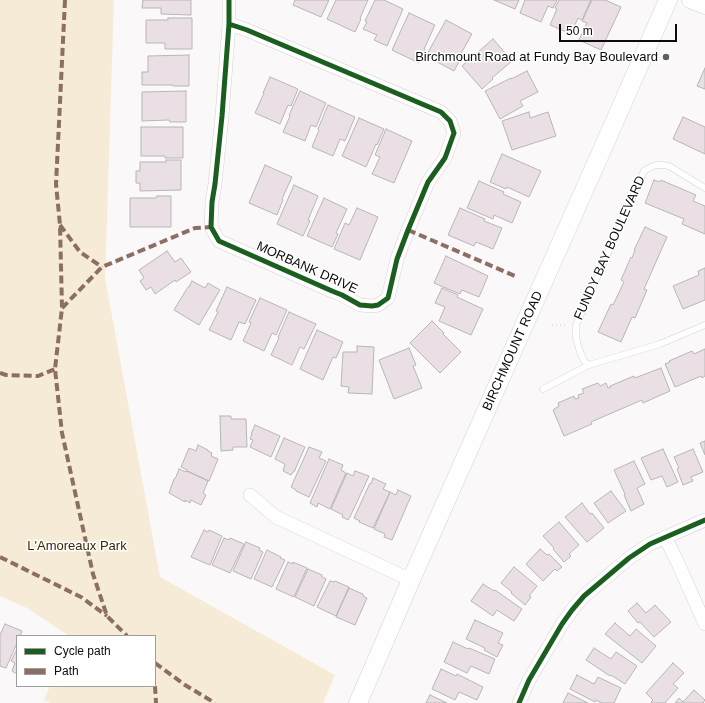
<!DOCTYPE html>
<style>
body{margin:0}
#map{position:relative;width:705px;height:703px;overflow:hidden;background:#faf8f8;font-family:Helvetica,sans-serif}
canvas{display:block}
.legend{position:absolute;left:16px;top:635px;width:140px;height:52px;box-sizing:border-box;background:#fff;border:1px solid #9e9e9e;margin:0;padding:5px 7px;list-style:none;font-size:12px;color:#0d0c0c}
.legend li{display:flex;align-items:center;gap:8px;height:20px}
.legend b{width:20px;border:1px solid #9e9e9e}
.scale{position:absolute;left:559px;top:24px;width:118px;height:18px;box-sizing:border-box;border:2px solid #0d0c0c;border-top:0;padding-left:5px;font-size:12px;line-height:14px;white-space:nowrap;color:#0d0c0c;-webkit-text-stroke:3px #fff;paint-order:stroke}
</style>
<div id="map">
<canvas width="705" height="703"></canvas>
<ul class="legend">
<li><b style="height:5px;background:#1b5e20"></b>Cycle path</li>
<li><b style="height:5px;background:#8d6e63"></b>Path</li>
</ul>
<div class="scale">50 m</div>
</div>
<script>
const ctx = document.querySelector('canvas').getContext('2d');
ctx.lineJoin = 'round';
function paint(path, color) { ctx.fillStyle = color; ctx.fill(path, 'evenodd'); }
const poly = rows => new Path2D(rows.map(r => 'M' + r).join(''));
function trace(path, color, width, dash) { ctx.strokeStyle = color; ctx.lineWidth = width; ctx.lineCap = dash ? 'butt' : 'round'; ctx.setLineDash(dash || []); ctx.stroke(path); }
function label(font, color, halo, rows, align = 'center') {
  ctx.font = font + ' Helvetica,sans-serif'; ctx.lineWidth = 3; ctx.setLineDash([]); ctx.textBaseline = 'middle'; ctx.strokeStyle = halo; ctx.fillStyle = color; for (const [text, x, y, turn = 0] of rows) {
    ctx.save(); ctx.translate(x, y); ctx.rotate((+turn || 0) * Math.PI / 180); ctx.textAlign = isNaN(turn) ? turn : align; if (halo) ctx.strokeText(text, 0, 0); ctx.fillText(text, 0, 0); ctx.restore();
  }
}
const green = poly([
 [0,0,114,0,105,278,160,577,335,675,323,703,50,703,44,700,50,686,155,686,155,636,69,636,27,608,0,596]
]);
const building = poly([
 [143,0,191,0,191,15,161,14,161,8,142,8,143,0],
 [295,0,329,0,321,17,293,5,295,0],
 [336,0,368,0,360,18,361,19,355,32,327,19,336,0],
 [375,0,384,0,403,9,387,46,374,40,377,35,363,29,367,22,365,21,375,0],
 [494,0,519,0,515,9,494,0],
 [525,0,557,0,553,8,548,6,541,22,520,13,525,0],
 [559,0,591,0,582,20,578,18,571,34,550,25,557,9,555,8,559,0],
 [592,0,605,0,621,7,601,50,579,40,587,23,582,21,592,0],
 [409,13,435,25,424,49,425,50,419,63,392,50,409,13],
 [168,18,192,18,192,49,165,49,165,43,146,43,146,20,168,20,168,18],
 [446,20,472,34,459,57,461,58,454,71,426,56,446,20],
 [493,39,512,61,492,78,493,79,482,89,462,66,493,39],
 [189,55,189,86,173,86,173,85,142,85,142,72,148,72,148,56,189,55],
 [705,68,705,89,697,86,705,68],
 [527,71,538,92,520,101,523,106,500,119,485,91,511,78,511,79,527,71],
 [270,77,298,89,291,106,288,105,280,124,255,113,264,93,263,93,270,77],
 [186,91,186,122,170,122,169,120,142,121,142,92,186,91],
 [300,91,326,103,316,127,311,125,305,141,283,132,290,116,289,115,300,91],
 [328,105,355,117,345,141,340,139,333,156,312,147,319,130,318,129,328,105],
 [529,112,530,118,548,112,556,136,512,150,502,121,529,112],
 [683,117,705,127,705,154,673,139,683,117],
 [359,118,384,129,377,145,376,144,366,167,342,156,359,118],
 [141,127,183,127,183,158,165,158,165,156,141,156,141,127],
 [386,129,412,141,394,183,372,174,380,157,375,155,386,129],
 [502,154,541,171,529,197,507,187,506,189,490,182,502,154],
 [166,160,181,160,181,190,140,191,140,183,136,183,136,171,140,171,140,162,166,162,166,160],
 [265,165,292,177,282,199,283,200,277,215,249,203,265,165],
 [654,180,660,182,661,180,696,195,693,201,705,206,705,234,682,224,684,219,645,203,654,180],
 [479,181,504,192,503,194,521,202,512,223,494,215,493,219,467,208,479,181],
 [294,185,318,196,308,220,310,221,303,236,277,224,294,185],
 [157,196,171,196,171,227,130,227,130,198,156,198,157,196],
 [324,198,347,209,336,233,338,234,332,247,307,236,324,198],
 [357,208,378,217,360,260,334,249,345,223,349,225,357,208],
 [460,208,485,219,484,221,502,228,493,249,476,242,474,246,448,235,460,208],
 [645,227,667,237,644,289,647,290,635,318,632,317,621,342,598,332,611,304,613,305,624,282,621,280,631,257,632,258,635,250,634,250,645,227],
 [167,251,175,262,181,258,191,272,176,282,175,280,155,294,151,287,146,290,140,281,144,278,139,270,167,251],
 [446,256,488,276,479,297,462,290,460,294,434,283,446,256],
 [705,268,705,300,683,309,673,286,699,275,698,271,705,268],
 [192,281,205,288,208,283,220,290,199,325,174,310,188,287,189,287,192,281],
 [227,287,256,300,245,324,239,322,231,340,209,330,218,312,216,311,227,287],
 [442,288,458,295,457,297,483,309,471,335,439,321,445,307,435,303,442,288],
 [260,298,287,310,276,335,272,333,264,351,243,341,251,323,249,322,260,298],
 [289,312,316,324,304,349,300,347,292,365,271,355,279,338,278,337,289,312],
 [432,321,444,333,443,334,461,352,440,373,410,343,432,321],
 [317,330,343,342,336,358,333,357,323,380,300,369,317,330],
 [357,346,374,347,372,394,348,393,349,387,341,386,343,352,357,352,357,346],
 [409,348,416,365,413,366,422,388,394,399,379,360,409,348],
 [705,349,705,376,702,378,701,376,675,387,665,364,670,362,669,361,692,351,694,354,705,349],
 [661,368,670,391,643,403,642,400,591,422,592,424,564,436,553,410,559,406,558,403,574,396,575,399,579,398,578,395,584,393,582,389,598,383,600,386,606,383,608,388,611,387,610,386,634,376,635,378,661,368],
 [220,416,231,416,231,419,246,419,247,447,233,447,233,450,221,451,220,416],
 [255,425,280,436,271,457,250,447,253,440,250,439,252,434,251,434,255,425],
 [284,438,305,447,294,472,293,472,291,475,283,471,285,464,275,459,284,438],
 [705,441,705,455,700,443,705,441],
 [198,445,208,450,208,451,212,453,211,456,218,459,209,481,187,471,187,470,181,467,189,448,196,451,198,445],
 [309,447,322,452,319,458,326,461,309,497,296,491,296,490,291,487,309,447],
 [663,449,678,482,667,487,662,476,651,480,641,458,663,449],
 [693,449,703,472,691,477,693,481,683,485,677,469,679,468,674,457,693,449],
 [329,459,343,465,341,470,346,473,330,509,318,503,317,507,310,503,329,459],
 [634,461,645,484,637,488,644,504,631,511,624,495,625,494,614,470,634,461],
 [179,469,186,472,187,471,208,481,203,493,206,495,201,505,191,500,190,503,185,500,185,502,169,493,174,479,176,477,179,469],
 [355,471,369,476,350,517,348,520,342,517,343,515,331,509,347,473,353,476,355,471],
 [373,478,386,484,383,489,390,492,373,528,359,522,360,521,354,518,370,483,371,484,373,478],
 [398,490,411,496,392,540,384,537,385,534,374,529,390,492,396,495,398,490],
 [611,491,626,511,608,523,594,503,611,491],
 [582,503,590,514,592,513,604,528,587,542,565,517,582,503],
 [559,522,579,545,569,554,571,556,564,562,553,549,554,548,543,536,559,522],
 [204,530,208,532,209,530,222,536,210,565,191,557,204,530],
 [224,538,229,540,230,538,244,544,230,573,212,565,224,538],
 [246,542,260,548,259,550,263,552,251,579,233,571,246,542],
 [540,549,547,555,549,554,562,567,557,571,555,569,543,581,526,564,540,549],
 [267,550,281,557,280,558,285,560,272,587,254,579,267,550],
 [288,562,293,564,293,562,307,568,294,597,276,589,288,562],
 [514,567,537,586,529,596,531,597,525,605,511,593,512,592,501,583,514,567],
 [308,569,322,575,322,577,326,579,314,606,295,597,308,569],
 [330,581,334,582,335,581,349,587,336,616,317,607,330,581],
 [483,584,494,591,495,590,522,609,514,621,497,610,493,616,471,601,483,584],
 [349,588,363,594,363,596,367,598,355,625,336,617,349,588],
 [637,603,646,613,655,605,671,622,654,637,640,622,638,623,628,611,637,603],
 [475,620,503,633,498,643,503,645,497,657,484,650,485,648,466,639,475,620],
 [615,623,630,636,636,629,656,646,642,663,605,634,615,623],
 [5,624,22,631,20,636,17,636,17,643,6,668,0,666,0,635,5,624],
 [453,642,468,649,469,648,495,659,489,674,471,666,467,673,444,662,453,642],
 [594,648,611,659,616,652,637,666,625,684,611,675,610,676,586,660,594,648],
 [17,649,17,674,12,671,15,663,11,661,17,649],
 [673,663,684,673,673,684,678,688,665,703,653,703,651,702,653,700,646,693,673,663],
 [441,669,456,676,457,674,483,687,477,700,459,692,455,700,432,689,441,669],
 [577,675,594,684,598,677,621,688,614,703,601,703,596,700,595,702,570,689,577,675],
 [694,690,705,700,703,703,675,703,679,698,683,702,694,690],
 [568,693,588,703,563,703,568,693],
 [430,695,447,703,426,703,430,695]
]);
const path = poly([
 [552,325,566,325]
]);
const service = poly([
 [589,365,584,361,579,349,576,337,576,325,644,171,649,168,656,165,663,165,669,166,705,188],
 [543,389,589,365,660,344,705,325]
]);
const minor = poly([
 [229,0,229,24,222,116,215,184,212,202,211,227,219,241,332,291,342,295,360,305,372,306,378,305,388,298,397,259,408,230,428,182,445,158,454,133,450,121,441,112,247,30,229,24],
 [250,495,276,517,411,580],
 [665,537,677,561,705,624],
 [519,703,529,680,562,624,572,610,584,596,629,558,650,544,705,520]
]);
const tertiary = poly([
 [690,0,705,6]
]);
const secondary = poly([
 [358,703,411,580,606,141,668,0]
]);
const quiet = poly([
 [65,0,56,184,60,225,62,308,55,369,62,433,93,574,107,616,127,636],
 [60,225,80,252,102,267],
 [408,230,515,276],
 [62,308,102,267,195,228,211,227],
 [0,373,6,375,38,376,55,369],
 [0,557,81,597,107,616],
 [155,663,185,685,215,703],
 [155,686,156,703]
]);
const cycleway = poly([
 [229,0,229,24,222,116,215,184,212,202,211,227,219,241,332,291,342,295,360,305,372,306,378,305,388,298,397,259,408,230,428,182,445,158,454,133,450,121,441,112,247,30,229,24],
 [519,703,529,680,562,624,572,610,584,596,629,558,650,544,705,520]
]);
const markers = [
 [666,57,4,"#605f5f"]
];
const poiNames = [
 ["Birchmount Road at Fundy Bay Boulevard",658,57]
];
const streetNames = [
 ["FUNDY BAY BOULEVARD",610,248,-66],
 ["MORBANK DRIVE",307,268,24],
 ["BIRCHMOUNT ROAD",513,351,-66]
];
const parkNames = [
 ["L'Amoreaux Park",77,546]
];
paint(green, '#f6ebd6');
paint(building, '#e9dfe5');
trace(building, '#b7b6b7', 1);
trace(service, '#d3d1d1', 7);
trace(minor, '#d3d1d1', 14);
trace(tertiary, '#d3d1d1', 17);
trace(secondary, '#d3d1d1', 19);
trace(path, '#e3e3e3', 2.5, [1, 3]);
trace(service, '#fefefe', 6);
trace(minor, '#fefefe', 13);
trace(tertiary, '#fefefe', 16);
trace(secondary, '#fefefe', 18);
trace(quiet, '#8d6e63', 4, [8, 4]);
trace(cycleway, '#1b5e20', 5);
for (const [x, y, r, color] of markers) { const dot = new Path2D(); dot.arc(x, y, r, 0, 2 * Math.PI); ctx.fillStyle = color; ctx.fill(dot); trace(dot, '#fff', 1.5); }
label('13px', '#0d0c0c', '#fff', poiNames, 'right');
label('13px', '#0d0c0c', '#fff', streetNames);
label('13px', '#382903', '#fff', parkNames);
</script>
